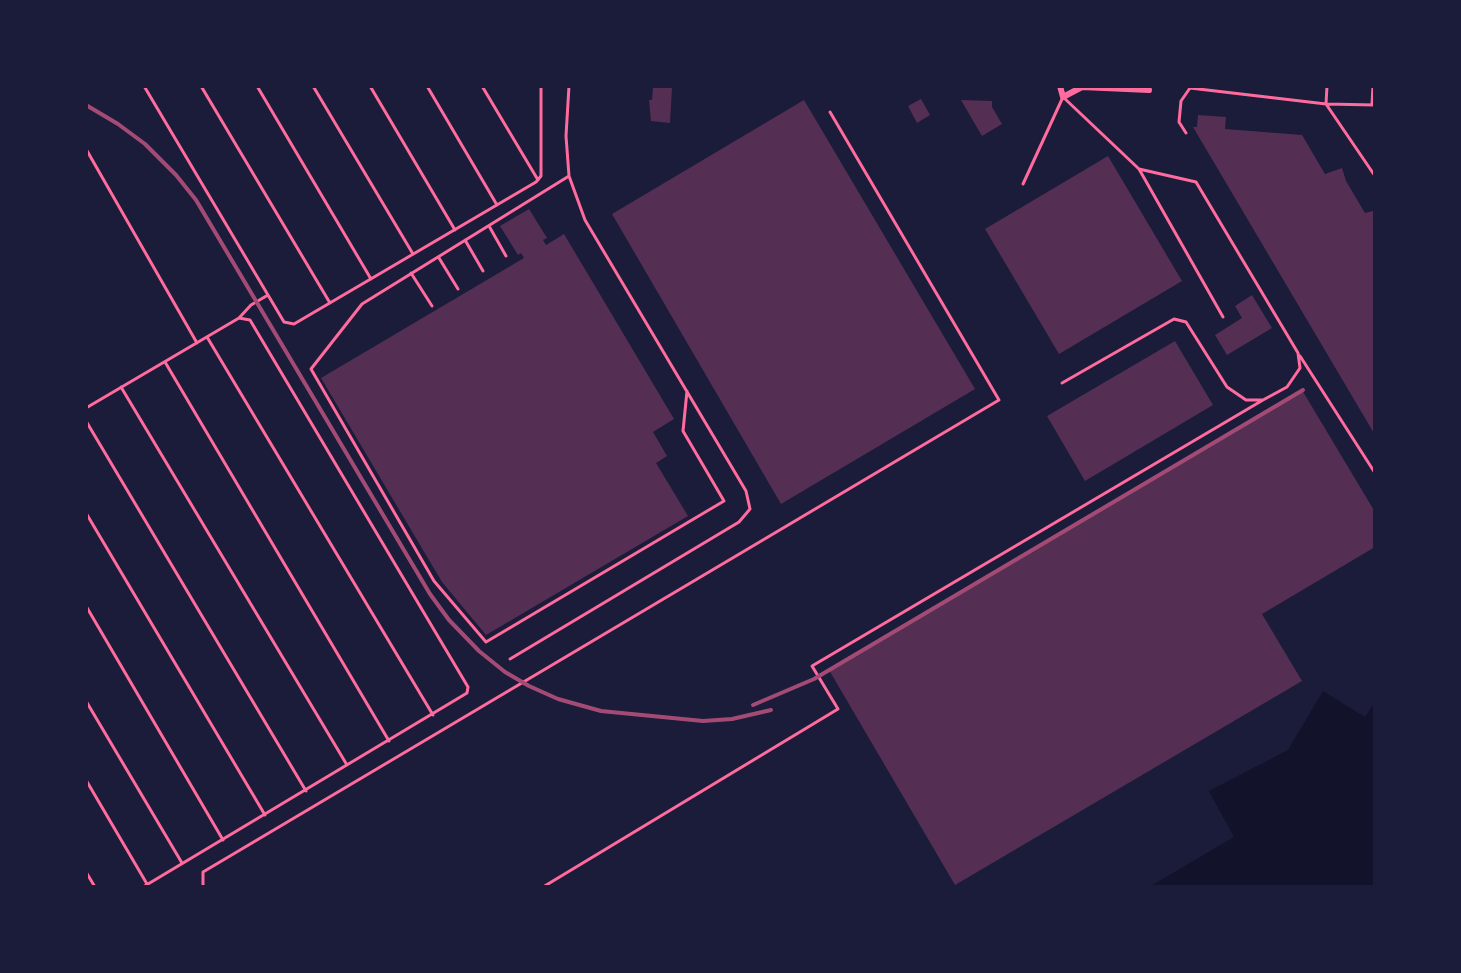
<!DOCTYPE html>
<style>
body{margin:0}
#map{position:relative;width:1461px;height:973px;overflow:hidden;background:#1b1b3a;font-family:"Nunito Sans",sans-serif}
canvas{display:block}
.frame{position:absolute;inset:0;border:88px solid #1b1b3a;pointer-events:none}
</style>
<div id="map">
<canvas width="1461" height="973"></canvas>
<div class="frame"></div>
</div>
<script>
const ctx = document.querySelector('canvas').getContext('2d');
ctx.lineJoin = 'round';
function paint(path, color) { ctx.fillStyle = color; ctx.fill(path, 'evenodd'); }
const poly = rows => new Path2D(rows.map(r => 'M' + r).join(''));
function trace(path, color, width, dash) { ctx.strokeStyle = color; ctx.lineWidth = width; ctx.lineCap = dash ? 'butt' : 'round'; ctx.setLineDash(dash || []); ctx.stroke(path); }
const water = poly([
 [1323,691,1365,717,1375,702,1375,887,1149,887,1234,837,1209,791,1288,750]
]);
const building = poly([
 [653,87,672,88,670,123,651,121,649,100,652,100],
 [921,99,930,115,917,123,908,106],
 [804,100,975,389,781,504,612,214],
 [961,100,992,101,992,107,1002,124,982,136],
 [1198,115,1226,117,1225,129,1302,135,1325,174,1342,168,1346,181,1365,213,1373,211,1375,220,1375,435,1193,127,1197,127],
 [1108,156,1182,281,1059,354,985,229],
 [529,209,547,238,543,240,546,245,564,234,674,419,653,432,667,456,656,463,688,516,486,635,442,582,321,378,524,258,521,253,518,255,500,226],
 [1252,295,1272,328,1227,355,1215,335,1242,318,1235,306],
 [1175,341,1213,405,1085,481,1047,416],
 [1302,390,1375,512,1375,547,1262,614,1302,681,955,885,829,670]
]);
const service = poly([
 [144,86,284,322,294,324,536,182,541,176,541,86],
 [201,86,330,303],
 [257,86,371,279],
 [313,86,413,254],
 [370,86,455,230],
 [427,86,497,205],
 [482,86,538,180],
 [1326,104,1375,176],
 [1326,104,1327,86],
 [1372,104,1373,86],
 [1186,133,1179,122,1181,101,1190,88,1326,104,1375,105],
 [86,149,197,343],
 [569,176,362,304,311,369,434,581,486,642,724,501,683,431,687,391],
 [1023,184,1063,97,1139,169,1223,317],
 [489,226,506,256],
 [465,240,483,271],
 [439,258,458,289],
 [411,273,432,306],
 [207,337,433,715],
 [1300,356,1375,473],
 [165,362,389,741],
 [1062,383,1174,319,1186,322,1227,387,1246,400,1263,400,1287,387,1300,368,1298,353,1196,182,1139,169],
 [121,387,347,765],
 [86,408,239,318,251,305,268,295],
 [86,421,306,791],
 [86,513,265,815],
 [86,606,223,840],
 [510,659,739,522,750,509,746,491,585,220,569,176,566,136,569,86],
 [86,701,182,863],
 [86,780,147,884],
 [86,872,95,887],
 [143,887,467,693,468,687,250,320,239,318],
 [203,887,203,872,999,400,830,112],
 [543,887,838,709,812,666,1263,400]
]);
const minor = poly([
 [1060,86,1063,97,1082,87,1149,90]
]);
const rail = poly([
 [86,105,118,124,145,144,176,175,196,200,430,594,449,620,479,651,505,672,529,686,558,699,601,711,703,721,732,719,771,710],
 [753,705,814,679,1303,390]
]);
paint(water, '#12122b');
paint(building, '#542f53');
trace(service, '#ff6b9d', 3);
trace(minor, '#ff6b9d', 6);
trace(rail, '#a44b75', 4);
</script>
